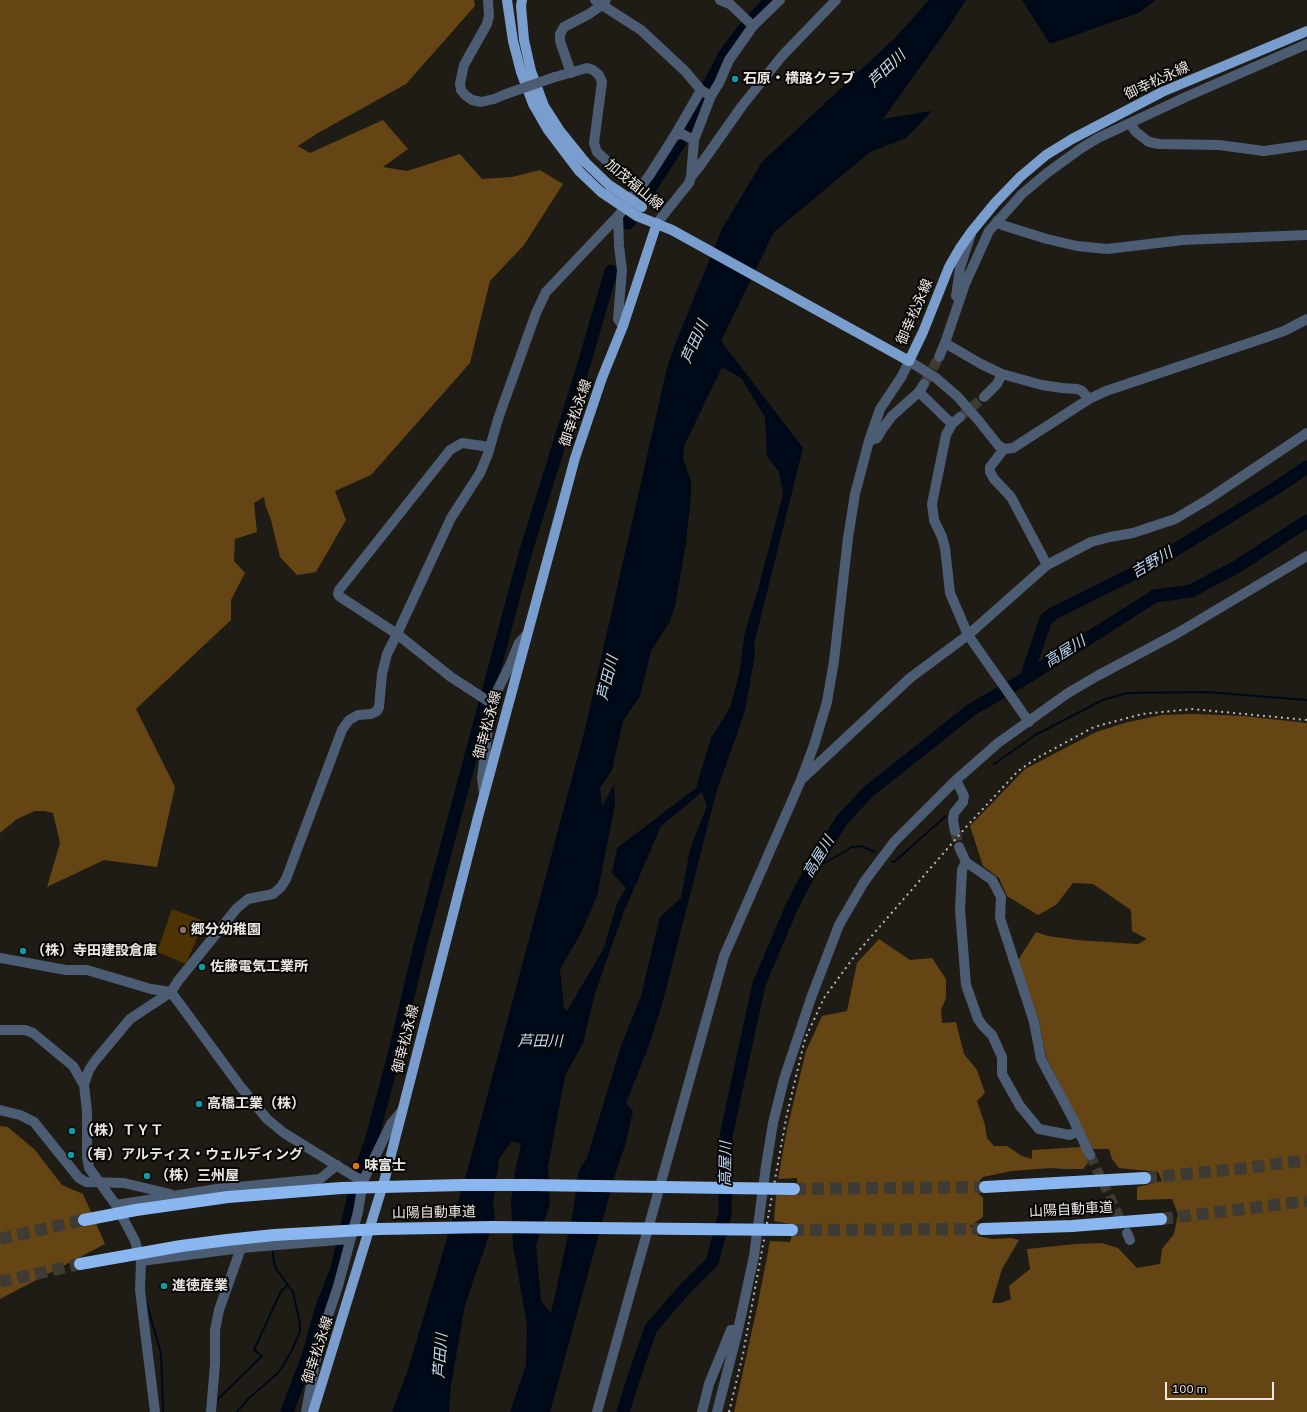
<!DOCTYPE html>
<meta charset="utf-8">
<style>
body{margin:0}
#map{position:relative;width:1307px;height:1412px;overflow:hidden;background:#1f1b15;font-family:"IBM Plex Sans",sans-serif}
canvas{display:block}
.scale{position:absolute;left:1165px;top:1382px;width:109px;height:18px;box-sizing:border-box;border:2px solid #ebe8e4;border-top:0;padding-left:5px;font-size:12px;line-height:14px;white-space:nowrap;color:#ebe8e4;-webkit-text-stroke:3px #080605;paint-order:stroke}
</style>
<div id="map">
<canvas width="1307" height="1412"></canvas>
<div class="scale">100 m</div>
</div>
<script>
const ctx = document.querySelector('canvas').getContext('2d');
ctx.lineJoin = 'round';
function paint(path, color) { ctx.fillStyle = color; ctx.fill(path, 'evenodd'); }
const poly = rows => new Path2D(rows.map(r => 'M' + r).join(''));
function trace(path, color, width, dash) { ctx.strokeStyle = color; ctx.lineWidth = width; ctx.lineCap = dash ? 'butt' : 'round'; ctx.setLineDash(dash || []); ctx.stroke(path); }
function label(font, color, halo, rows, align = 'center') {
  ctx.font = font + ' "IBM Plex Sans","Noto Sans JP",sans-serif'; ctx.lineWidth = 4; ctx.setLineDash([]); ctx.textBaseline = 'middle'; ctx.strokeStyle = halo; ctx.fillStyle = color; for (const [text, x, y, turn = 0] of rows) {
    ctx.save(); ctx.translate(x, y); ctx.rotate((+turn || 0) * Math.PI / 180); ctx.textAlign = isNaN(turn) ? turn : align; if (halo) ctx.strokeText(text, 0, 0); ctx.fillText(text, 0, 0); ctx.restore();
  }
}
const green = poly([
 [172,909,204,921,186,964,157,952]
]);
const forest = poly([
 [0,0,474,0,475,6,406,84,318,133,298,146,310,153,383,120,408,149,383,167,407,171,460,154,482,179,512,177,540,170,563,184,524,245,490,281,470,363,371,475,335,491,346,520,316,572,297,575,280,557,271,520,265,504,264,497,254,503,257,532,235,539,234,561,245,573,231,600,231,620,136,709,175,787,157,867,104,860,47,887,60,843,53,813,44,811,35,811,17,819,0,833],
 [1194,714,1244,716,1307,723,1307,1412,734,1412,758,1303,770,1241,790,1242,795,1225,774,1221,776,1195,798,1195,797,1178,778,1179,787,1129,806,1051,822,1016,847,1011,857,963,879,939,910,960,932,958,946,979,946,998,941,1010,942,1023,956,1022,964,1054,977,1070,985,1093,977,1101,985,1125,987,1138,994,1146,1007,1146,1022,1156,1032,1159,1032,1150,1081,1147,1086,1157,1096,1153,1083,1169,1064,1169,1050,1168,1012,1171,983,1177,976,1184,975,1190,983,1198,983,1217,970,1226,978,1236,992,1239,1011,1238,1019,1240,1002,1269,992,1303,1000,1303,1011,1299,1009,1286,1030,1269,1027,1249,1075,1244,1102,1243,1118,1248,1137,1268,1160,1264,1162,1249,1174,1234,1178,1214,1172,1199,1137,1200,1137,1187,1162,1181,1158,1172,1119,1168,1112,1159,1109,1149,1093,1149,1046,1057,1039,1021,1018,960,1036,932,1048,936,1077,940,1138,944,1147,939,1132,931,1131,910,1093,884,1073,883,1056,905,1038,915,1007,896,999,878,983,866,970,826,1025,769,1096,732,1128,722,1162,715],
 [0,1126,8,1127,35,1150,62,1185,83,1194,105,1244,0,1299]
]);
const water = poly([
 [929,0,966,0,944,34,883,119,932,111,906,138,870,152,774,232,721,341,803,448,754,644,755,654,745,711,716,793,663,1001,649,1045,626,1103,633,1111,625,1146,617,1168,550,1412,510,1412,526,1365,527,1325,513,1245,511,1201,515,1172,521,1144,512,1141,499,1159,493,1201,495,1218,465,1305,451,1385,449,1412,392,1412,407,1373,468,1168,585,729,667,368,676,342,722,229,762,162,895,38],
 [722,367,741,378,765,417,767,456,779,472,783,494,759,586,745,632,739,675,730,708,711,738,696,788,617,848,612,873,626,888,616,906,604,948,567,1011,564,1008,560,969,580,935,597,896,615,804,614,784,602,807,600,788,612,770,623,721,640,696,651,651,670,621,675,606,686,543,691,495,691,481,683,459,684,446],
 [702,792,707,806,690,849,681,898,660,917,641,996,621,1046,587,1158,579,1170,573,1212,551,1313,541,1301,536,1245,550,1204,548,1167,565,1076,583,1043,595,993,623,914,661,826],
 [1022,0,1156,0,1138,13,1050,44]
]);
const stream = poly([
 [994,764,1037,734,1103,700,1127,693,1206,692,1307,700],
 [892,861,894,862,946,816],
 [814,864,827,862,852,847,861,846,875,852],
 [146,1301,161,1353,163,1412],
 [216,1401,262,1356,254,1350,281,1291,288,1285],
 [237,1412,248,1399,279,1372,291,1352,300,1332,300,1324,293,1292,276,1269,273,1258,273,1248]
]);
const river = poly([
 [708,87,724,56,742,31,771,0],
 [687,130,699,103],
 [628,223,680,142],
 [1026,678,1046,619,1054,613,1147,567,1276,488,1307,467],
 [359,1173,371,1142,394,1055,420,946,525,554,584,364,611,271],
 [287,1412,308,1356,322,1307,337,1269,354,1195],
 [623,1412,634,1377,651,1328,684,1290,712,1262,725,1214,726,1136,759,984,793,904,814,864,842,820,868,792,971,710,1026,678,1155,596,1191,591,1238,566,1307,521]
]);
const minorTunnel = poly([
 [925,382,939,357],
 [960,417,984,397],
 [955,831,959,847],
 [1090,1155,1124,1227]
]);
const highwayTunnel = poly([
 [1145,1178,1247,1168,1307,1160],
 [794,1189,985,1187],
 [1161,1219,1307,1201],
 [792,1230,983,1229],
 [0,1239,84,1220],
 [0,1282,80,1264]
]);
const minor = poly([
 [488,0,489,16,487,24,464,65,460,83,461,90,465,95,472,100,481,102,494,99,506,94],
 [606,0,602,5,641,30,685,71,701,90,711,96],
 [720,0,730,4,753,26],
 [571,73,560,41,560,34,564,27,589,14,602,5,595,0],
 [555,77,587,68,593,70,599,75,602,82,594,143,597,152,619,172,641,185],
 [1130,124,1136,132,1149,142,1159,144,1219,145,1264,151,1307,145],
 [675,135,701,90],
 [691,177,699,167,742,106,782,56,836,0],
 [618,216,619,246,622,270,618,319,623,326],
 [997,221,1002,225,1047,239,1077,246,1107,249,1183,240,1307,235],
 [657,223,689,183,691,177,694,140,711,96,719,83,729,60,753,26,780,0],
 [956,296,960,268,971,234],
 [945,343,981,364,1002,374,1042,385,1062,388,1077,389,1082,391,1089,399],
 [939,357,945,343,965,284,989,231,1022,194,1047,173,1080,149,1098,138,1188,96,1307,44],
 [919,392,952,424],
 [984,397,997,384,1002,374],
 [960,417,952,424,946,435,932,504,934,520,942,537,945,548,950,593,968,635,1029,722],
 [869,441,877,438,883,428,892,416,919,392,924,384],
 [490,447,462,443,450,450,339,590,338,594,339,596,397,634,451,677,491,703],
 [1004,449,990,467,990,472,994,479,1011,497,1047,565],
 [803,778,910,678,968,635,1047,565,1091,542,1110,537,1133,533,1175,519,1207,500,1307,433],
 [484,794,482,778,491,703,510,665,519,643,527,634],
 [955,831,953,820,954,813,963,802,964,796,956,780],
 [959,847,966,862,992,880,1001,897,1000,918,1034,1022,1041,1059,1072,1117,1090,1155],
 [966,862,962,870,960,910,966,985,978,1019,983,1026,992,1035,1002,1057,1002,1074,1020,1106,1039,1129,1070,1135,1079,1131],
 [0,958,66,970,87,970,151,989,171,992,240,1086,267,1119,284,1133,352,1175,363,1181],
 [0,1030,25,1030,33,1033,73,1066,84,1085,87,1111,87,1157,89,1168,116,1205,135,1241,141,1261,140,1290,155,1412],
 [84,1085,89,1070,95,1061,130,1019,171,992,178,981,237,908,248,899,273,894,281,887,286,879,342,730,349,720,358,715,371,714,377,711,379,707,382,674,387,654,397,634,451,518,480,473,488,454,498,419,536,313,546,292,618,216,649,176,675,135,682,134,694,140],
 [0,1110,20,1115,34,1122,79,1178,86,1182,124,1183,170,1194],
 [116,1205,217,1189,320,1179,337,1165],
 [1127,1233,1130,1240],
 [141,1261,241,1248,350,1239],
 [211,1412,215,1364,215,1330,219,1310,241,1248],
 [306,1412,318,1347,326,1322,338,1286,358,1212,363,1181,391,1124,401,1112],
 [597,1412,724,956,801,780,814,745,827,702,834,661,848,538,855,494,869,441,880,409,902,376,909,361,936,378,957,396,979,421,998,445,1004,449,1013,448,1089,399,1106,391,1264,338,1284,331,1307,319],
 [702,1412,709,1384,731,1330,738,1330],
 [717,1412,738,1330,754,1256,766,1166,773,1123,784,1079,811,998,839,925,864,882,894,842,956,780,998,743,1068,693,1097,676,1176,634,1307,556]
]);
const major = poly([
 [507,0,513,41,521,72,533,104,548,130,579,171],
 [522,0,521,6,524,40,531,71,544,106,560,131,585,162],
 [637,216,672,230,909,361,923,332,949,267,960,248,972,231,995,203,1020,177,1046,155,1072,139,1162,92,1307,31],
 [313,1412,385,1178,478,817,575,458,602,378,623,326,657,223]
]);
const highway = poly([
 [985,1187,1145,1178],
 [983,1229,1072,1226,1161,1219]
]);
const rail = poly([
 [729,1412,743,1354,787,1114,805,1039,824,998,856,954,967,826,1018,771,1037,758,1094,727,1142,714,1192,709,1307,720]
]);
const minorBridge = poly([
 [506,94,555,77]
]);
const majorBridge = poly([
 [585,162,609,185,642,207],
 [579,171,601,192,637,216]
]);
const highwayBridge = poly([
 [84,1220,136,1210,228,1197,341,1188,462,1185,531,1185,794,1189],
 [80,1264,181,1246,227,1240,274,1235,379,1229,491,1227,792,1230]
]);
const markers = [
 [735,79,4,"#0f9aa8"],
 [183,930,4,"#8d6e63"],
 [23,951,4,"#0f9aa8"],
 [202,967,4,"#0f9aa8"],
 [199,1104,4,"#0f9aa8"],
 [72,1131,4,"#0f9aa8"],
 [71,1155,4,"#0f9aa8"],
 [356,1166,4,"#e8710a"],
 [147,1176,4,"#0f9aa8"],
 [164,1286,4,"#0f9aa8"]
];
const poiNames = [
 ["石原・横路クラブ",743,79],
 ["郷分幼稚園",191,930],
 ["（株）寺田建設倉庫",31,951],
 ["佐藤電気工業所",210,967],
 ["高橋工業（株）",207,1104],
 ["（株）ＴＹＴ",80,1131],
 ["（有）アルティス・ウェルディング",79,1155],
 ["味富士",364,1166],
 ["（株）三州屋",155,1176],
 ["進徳産業",172,1286]
];
const streetNames = [
 ["御幸松永線",1157,81,-25],
 ["加茂福山線",634,185,40],
 ["御幸松永線",915,312,-67],
 ["御幸松永線",576,413,-71],
 ["御幸松永線",488,725,-75],
 ["御幸松永線",406,1039,-76],
 ["山陽自動車道",1071,1210,-3],
 ["山陽自動車道",434,1213,-1],
 ["御幸松永線",318,1350,-72]
];
const waterNames = [
 ["芦田川",887,69,-44],
 ["芦田川",695,342,-66],
 ["吉野川",1152,563,-30],
 ["高屋川",1065,652,-32],
 ["芦田川",608,678,-76],
 ["高屋川",819,857,-59],
 ["芦田川",540,1042],
 ["高屋川",726,1164,-89],
 ["芦田川",441,1356,-86]
];
paint(green, '#4e3304');
paint(forest, '#654513');
paint(water, '#000917');
trace(stream, '#000917', 2);
trace(river, '#000917', 13);
trace(minorTunnel, '#3e3a34', 10, [10, 5]);
trace(highwayTunnel, '#3e3a34', 12, [12, 6]);
trace(minor, '#4b5c73', 10);
trace(major, '#799dcd', 10);
trace(highway, '#8bb7f1', 12);
trace(rail, '#bbb8b4', 2, [2, 4]);
trace(minorBridge, '#4b5c73', 10);
trace(majorBridge, '#799dcd', 10);
trace(highwayBridge, '#8bb7f1', 12);
for (const [x, y, r, color] of markers) { const dot = new Path2D(); dot.arc(x, y, r, 0, 2 * Math.PI); ctx.fillStyle = color; ctx.fill(dot); trace(dot, '#080605', 1.5); }
label('bold 14px', '#ebe8e4', '#080605', poiNames, 'left');
label('14px', '#ebe8e4', '#080605', streetNames);
label('italic 15px', '#bbd9f5', '#080605', waterNames);
</script>
